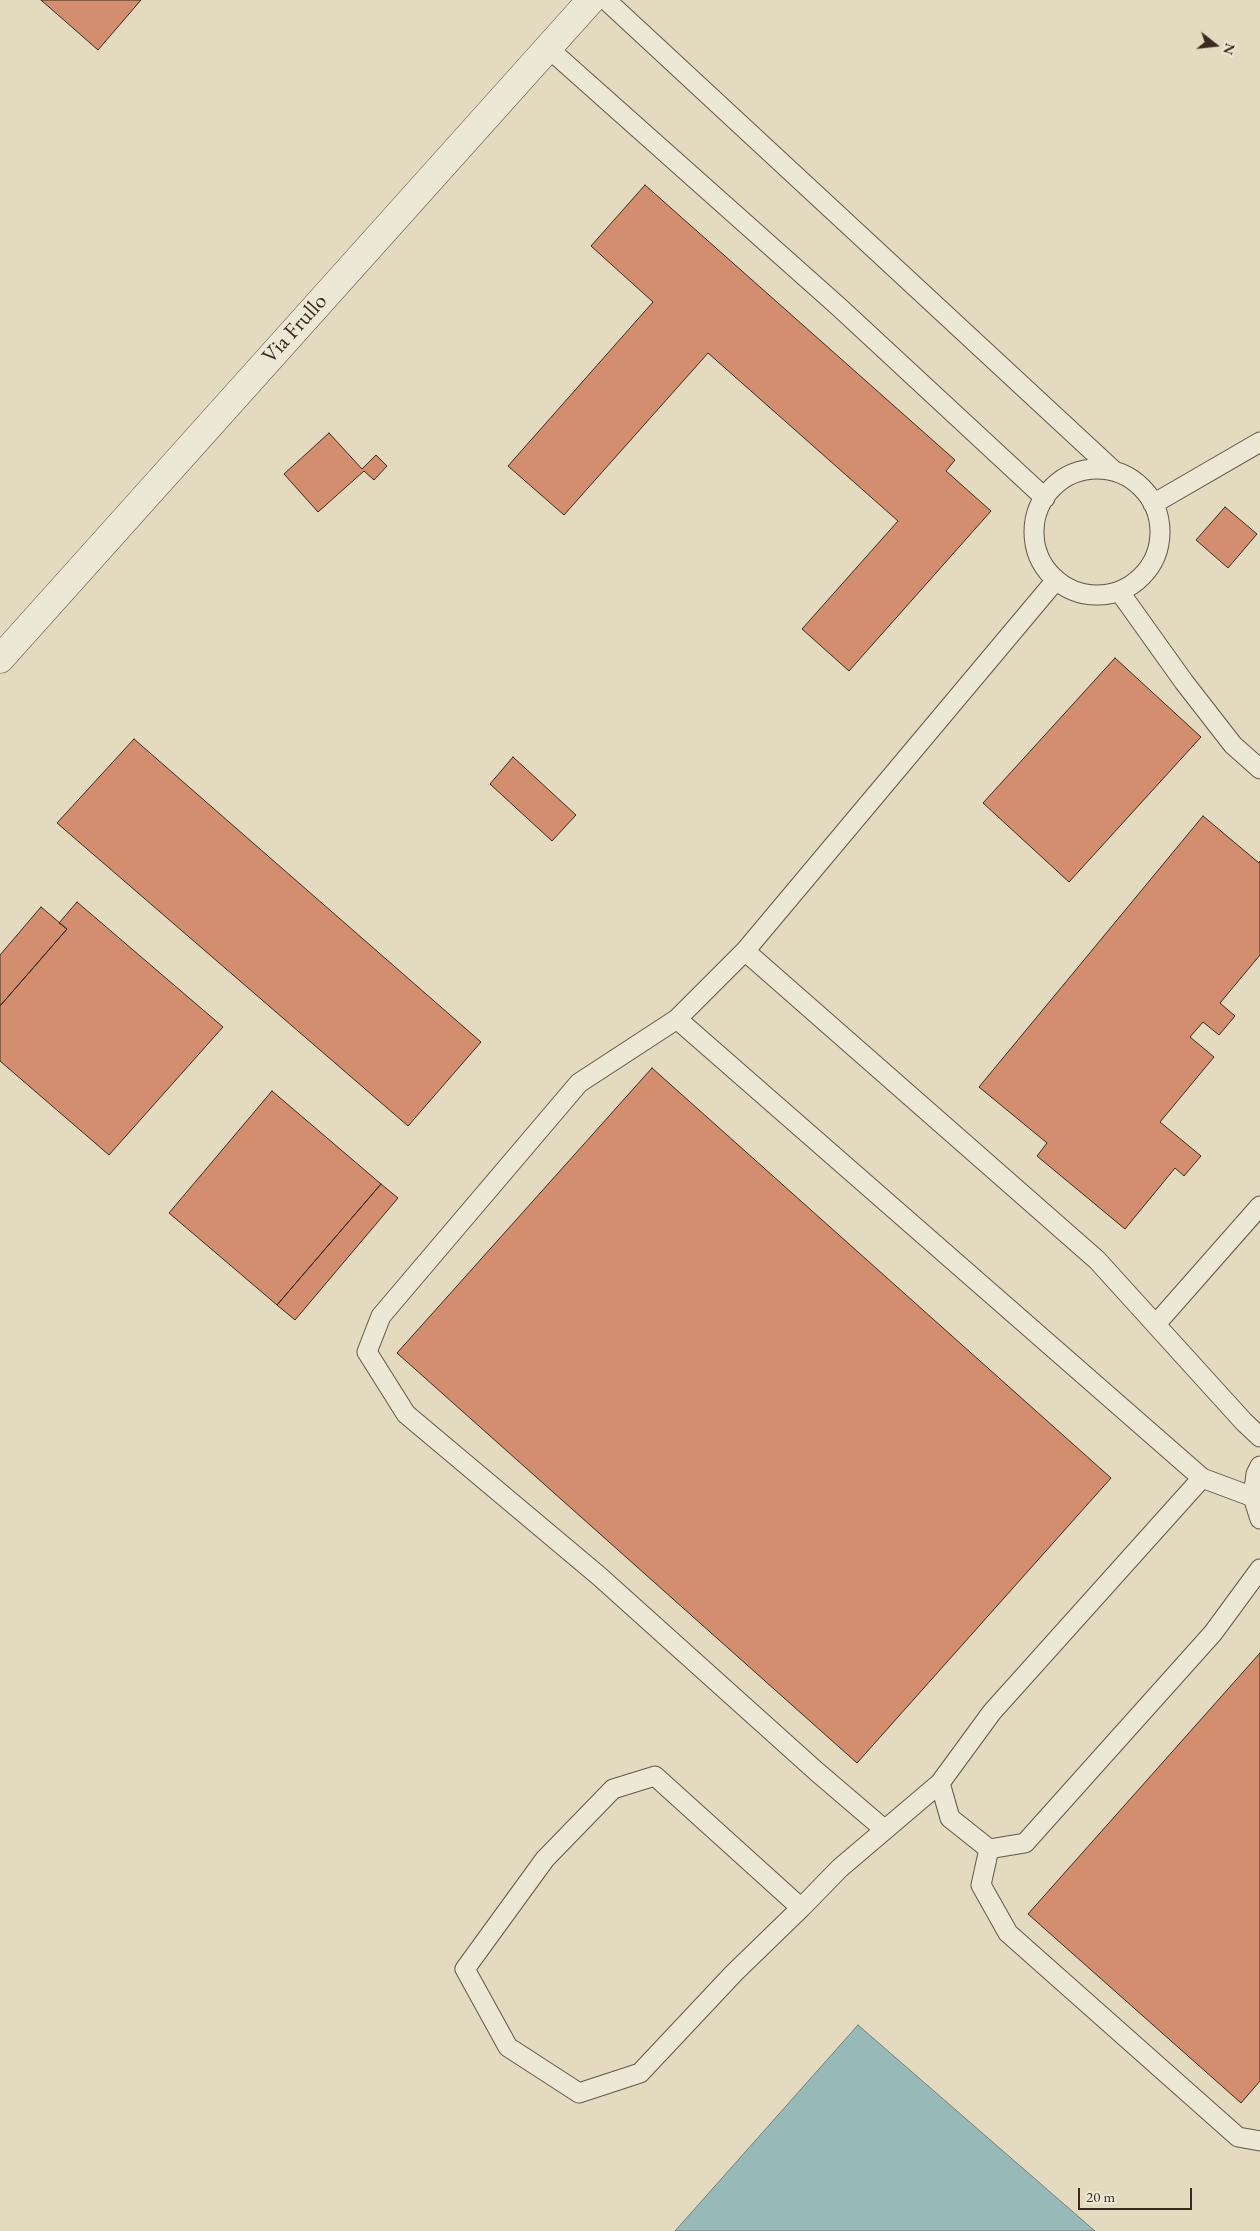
<!DOCTYPE html>
<style>
body{margin:0}
#map{position:relative;width:1260px;height:2231px;overflow:hidden;background:#e4dac0;font-family:"EB Garamond",serif}
canvas{display:block}
.north{position:absolute;left:1190px;top:20px;width:50px;height:50px;-webkit-text-stroke:4px #ede7d6;paint-order:stroke;rotate:106deg;font-size:14px;font-weight:700;line-height:20px;text-align:center;color:#3b2a1d}
.north::after{content:'';display:block;margin:auto;width:18px;height:22px;background:#3b2a1d;clip-path:polygon(50% 0,100% 100%,50% 72%,0 100%)}
.scale{position:absolute;left:1078px;top:2188px;width:114px;height:22px;box-sizing:border-box;border:2px solid #3b2a1d;border-top:0;padding-left:6px;font-size:15px;line-height:18px;white-space:nowrap;color:#3b2a1d;-webkit-text-stroke:4px #ede7d6;paint-order:stroke}
</style>
<div id="map">
<canvas width="1260" height="2231"></canvas>
<div class="north">N</div>
<div class="scale">20 m</div>
</div>
<script>
const ctx = document.querySelector('canvas').getContext('2d');
ctx.lineJoin = 'round';
function paint(path, color) { ctx.fillStyle = color; ctx.fill(path, 'evenodd'); }
const poly = rows => new Path2D(rows.map(r => 'M' + r).join(''));
function trace(path, color, width, dash) { ctx.strokeStyle = color; ctx.lineWidth = width; ctx.lineCap = dash ? 'butt' : 'round'; ctx.setLineDash(dash || []); ctx.stroke(path); }
function label(font, color, halo, rows, align = 'center') {
  ctx.font = font + ' "EB Garamond",serif'; ctx.lineWidth = 5; ctx.setLineDash([]); ctx.textBaseline = 'middle'; ctx.strokeStyle = halo; ctx.fillStyle = color; for (const [text, x, y, turn = 0] of rows) {
    ctx.save(); ctx.translate(x, y); ctx.rotate((+turn || 0) * Math.PI / 180); ctx.textAlign = isNaN(turn) ? turn : align; if (halo) ctx.strokeText(text, 0, 0); ctx.fillText(text, 0, 0); ctx.restore();
  }
}
const water = poly([
 [858,2025,1095,2231,675,2231,858,2025]
]);
const building = poly([
 [41,0,141,0,98,50,41,0],
 [645,185,955,460,946,471,991,511,849,671,802,629,898,521,708,353,564,515,508,466,653,302,591,246,645,185],
 [329,433,362,469,376,455,387,466,374,480,364,471,318,512,284,474,329,433],
 [1225,507,1257,534,1228,568,1196,540,1225,507],
 [1115,658,1201,737,1069,882,983,803,1115,658],
 [134,739,481,1042,408,1126,57,823,134,739],
 [513,757,576,815,552,841,490,784,513,757],
 [1203,816,1259,863,1260,861,1260,955,1220,1003,1235,1016,1219,1035,1203,1022,1190,1037,1214,1057,1160,1122,1201,1156,1184,1176,1175,1168,1125,1229,1037,1156,1047,1143,979,1087,1203,816],
 [77,902,223,1027,109,1155,0,1061,0,1006,67,929,59,923,77,902],
 [41,907,67,929,0,1006,0,955,41,907],
 [652,1068,1111,1478,857,1763,397,1353,652,1068],
 [272,1091,381,1184,277,1305,169,1213,272,1091],
 [381,1184,398,1198,295,1320,277,1305,381,1184],
 [1260,1653,1260,2081,1241,2103,1028,1914,1260,1653]
]);
const service = poly([
 [606,0,1114,471],
 [547,47,839,307,1045,498],
 '1034 532a63 63 0 1 1 126 0a63 63 0 1 1-126 0Z',
 [1153,504,1260,442],
 [1056,580,745,951,1097,1260,1244,1422,1260,1437],
 [1119,591,1184,682,1233,745,1260,769],
 [745,951,677,1019,1202,1478,992,1712,940,1783,950,1818,989,1849,1025,1843,1213,1633,1260,1569],
 [677,1019,579,1083,381,1316,367,1352,406,1414,599,1576,816,1771,885,1830],
 [1156,1324,1260,1206],
 [1260,1466,1256,1474,1253,1497,1260,1519],
 [1202,1478,1253,1497],
 [989,1849,981,1885,1008,1933,1238,2137,1260,2141],
 [801,1908,655,1776,613,1789,545,1859,465,1969,508,2047,579,2093,640,2073,734,1973,801,1908,840,1868,940,1783]
]);
const tertiary = poly([
 [0,659,591,0]
]);
const streetNames = [
 ["Via Frullo",295,329,-48]
];
paint(water, '#97bab9');
trace(water, '#72807b', 1);
paint(building, '#d28e6f');
trace(building, '#3b2a1d', 1);
trace(service, '#655646', 21);
trace(tertiary, '#655646', 29);
trace(service, '#ede7d6', 19);
trace(tertiary, '#ede7d6', 28);
label('22px', '#3b2a1d', '#ede7d6', streetNames);
</script>
